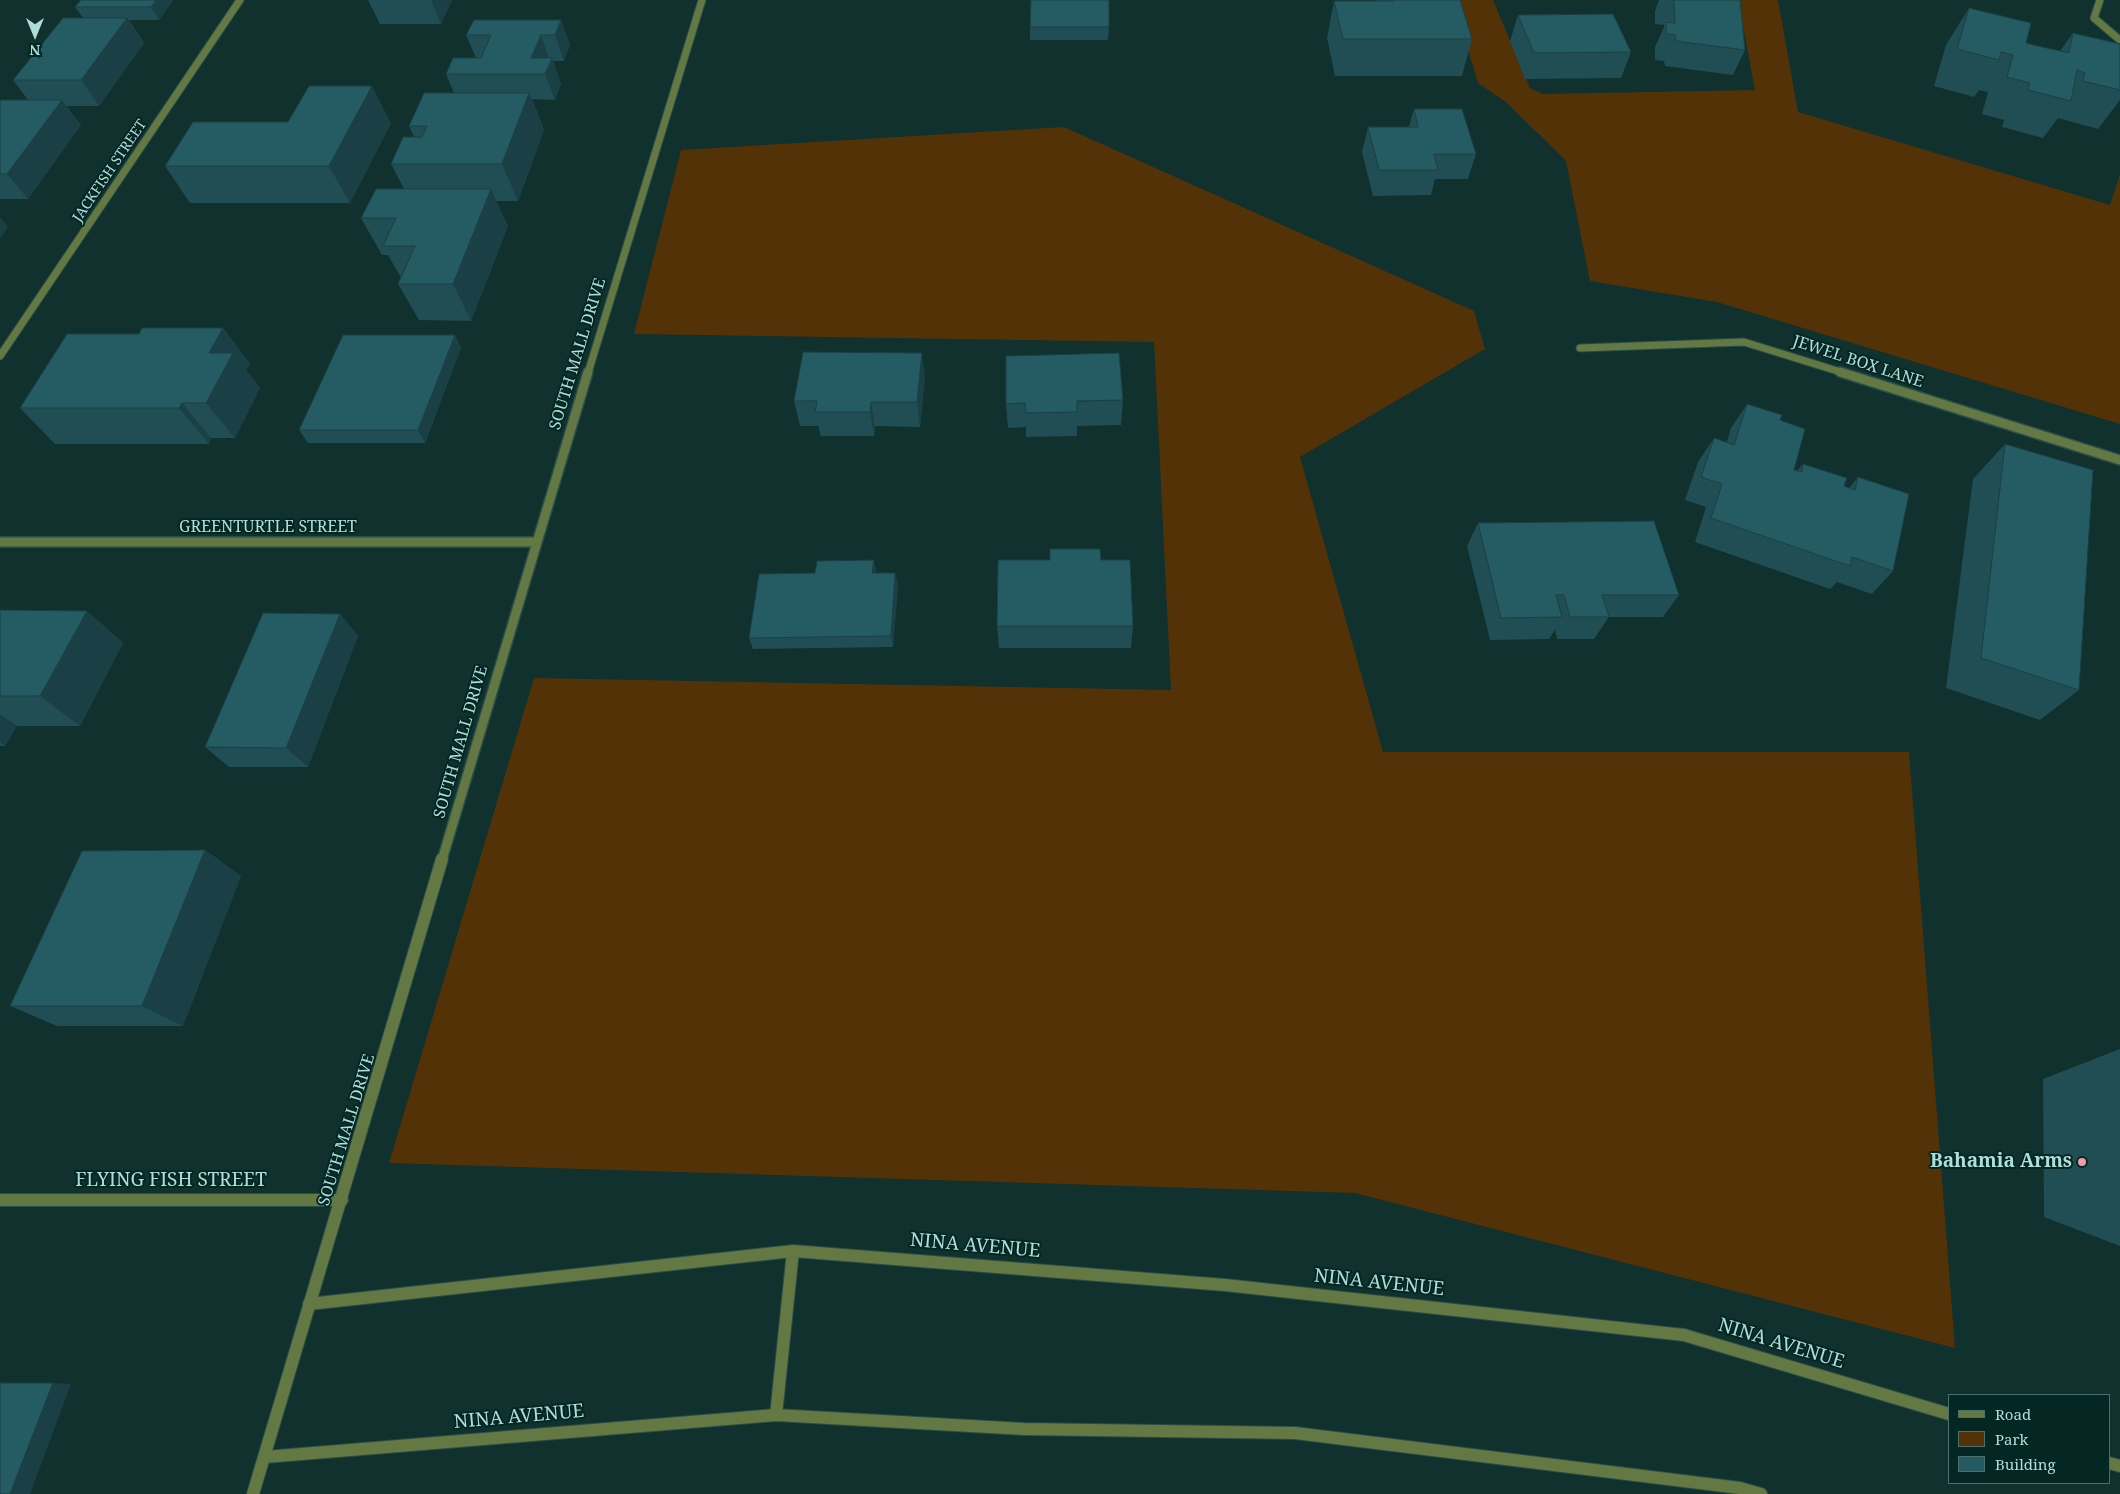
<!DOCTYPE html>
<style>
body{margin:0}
#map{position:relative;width:2120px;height:1494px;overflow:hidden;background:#10312d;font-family:"Noto Serif",serif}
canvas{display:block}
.legend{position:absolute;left:1948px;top:1394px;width:162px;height:90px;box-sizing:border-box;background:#052724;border:1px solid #49706c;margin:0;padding:6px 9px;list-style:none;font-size:15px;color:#afddd7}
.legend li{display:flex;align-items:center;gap:10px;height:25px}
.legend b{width:25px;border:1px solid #49706c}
.north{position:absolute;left:10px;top:10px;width:50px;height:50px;-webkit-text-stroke:4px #052724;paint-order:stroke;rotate:180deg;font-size:14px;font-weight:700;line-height:20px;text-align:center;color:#afddd7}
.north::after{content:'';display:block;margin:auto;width:18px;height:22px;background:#afddd7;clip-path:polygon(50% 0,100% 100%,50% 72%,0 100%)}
</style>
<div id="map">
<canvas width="2120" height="1494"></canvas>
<ul class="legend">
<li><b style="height:6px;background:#637842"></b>Road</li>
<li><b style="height:14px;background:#533208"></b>Park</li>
<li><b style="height:14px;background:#255b62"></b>Building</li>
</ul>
<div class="north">N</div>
</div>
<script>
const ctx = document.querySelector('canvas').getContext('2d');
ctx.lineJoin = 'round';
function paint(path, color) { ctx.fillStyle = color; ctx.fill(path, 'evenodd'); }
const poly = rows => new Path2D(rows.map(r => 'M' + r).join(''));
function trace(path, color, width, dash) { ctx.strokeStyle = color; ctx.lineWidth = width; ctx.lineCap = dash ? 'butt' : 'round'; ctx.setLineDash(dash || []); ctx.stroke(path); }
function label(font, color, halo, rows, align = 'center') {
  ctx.font = font + ' "Noto Serif",serif'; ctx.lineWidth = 4; ctx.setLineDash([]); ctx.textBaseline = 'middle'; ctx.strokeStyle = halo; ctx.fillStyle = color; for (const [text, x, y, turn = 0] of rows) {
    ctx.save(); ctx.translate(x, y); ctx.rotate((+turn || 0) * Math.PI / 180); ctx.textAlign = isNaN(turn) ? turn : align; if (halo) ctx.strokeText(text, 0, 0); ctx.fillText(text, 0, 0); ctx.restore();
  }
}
const green = poly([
 [1453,0,1493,0,1530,88,1542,94,1755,90,1738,0,1778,0,1798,112,2110,205,2120,174,2120,424,1717,302,1590,281,1566,161,1506,102,1478,83],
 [1064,127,1474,311,1485,349,1300,457,1383,752,1909,752,1955,1348,1355,1193,389,1163,534,678,1171,690,1154,342,634,334,681,150]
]);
const minorFar2 = poly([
 [2100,0,2094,18,2120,40],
 [1580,348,1744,342,1844,373],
 [0,356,240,0]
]);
const minorFar1 = poly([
 [1840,372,2120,460],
 [0,542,536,542]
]);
const minor = poly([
 [0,1200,342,1200],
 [309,1304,793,1251,1225,1285,1684,1335,1949,1414],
 [776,1415,793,1251],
 [265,1457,776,1415,1024,1429,1295,1433,1740,1488,1761,1494],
 [2109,1463,2120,1466]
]);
const tertiaryFar2 = poly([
 [588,373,702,0]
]);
const tertiaryFar1 = poly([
 [442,860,588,372]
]);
const tertiary = poly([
 [253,1494,442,859]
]);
const wall = poly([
 [173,0,159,20,129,20,144,43,99,106,66,106,81,125,28,199,0,199,0,100,28,100,13,80,83,18,75,7],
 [368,0,452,0,441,24,380,24],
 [1375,0,1460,0,1472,39,1462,76,1335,76,1327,38,1334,1,1376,1],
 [1659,0,1740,0,1745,50,1733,75,1665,66,1664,61,1655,60,1655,47,1664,27,1664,25,1655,24,1655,11],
 [1969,8,2026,43,2060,51,2073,33,2120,44,2120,100,2098,129,2058,118,2043,138,2002,127,2004,120,1982,114,1988,92,1979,90,1974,97,1934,86,1946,45],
 [1518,15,1631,52,1621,78,1525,79,1510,41],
 [561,20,570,45,564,61,553,61,561,84,555,100,532,99,544,130,518,201,496,201,508,226,471,321,419,320,398,284,401,278,388,255,382,255,361,218,404,189,391,164,414,137,409,126,454,93,446,74,476,58,466,35],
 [1030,27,1109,27,1108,40,1030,40],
 [1414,109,1476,154,1468,179,1435,179,1431,195,1373,196,1362,152,1368,127,1409,127],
 [391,123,350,203,190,203,165,166],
 [223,328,250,364,246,370,260,388,235,438,211,438,209,444,55,444,20,408,139,334],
 [455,335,461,348,425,443,308,443,299,430],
 [925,377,920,427,875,426,874,436,821,436,818,426,800,426,794,401],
 [1123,400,1121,425,1077,426,1077,436,1026,437,1026,427,1008,428,1006,404],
 [1747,404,1780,420,1794,470,1797,471,1803,464,1844,486,1849,488,1858,477,1893,571,1872,594,1837,582,1830,589,1695,542,1706,507,1685,500,1698,462,1714,438,1727,442,1731,428],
 [2005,444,2079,690,2040,720,1946,688,1973,479],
 [1478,523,1679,595,1663,617,1609,617,1594,639,1557,639,1555,630,1549,639,1490,640,1467,546],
 [1050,560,1101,560,1133,626,1131,648,999,648,997,626],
 [876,571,876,573,895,573,898,584,893,647,753,649,749,638,815,573],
 [0,610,87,611,123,643,80,726,17,726,5,746,0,746],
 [340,614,358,636,308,767,229,767,205,747],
 [205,850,241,876,183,1026,57,1026,10,1006],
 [2120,1049,2120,1246,2044,1217,2043,1079]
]);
const shadedWall = poly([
 [156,0,173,0,159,20,151,7],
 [431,0,452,0,441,24],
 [127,18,144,43,99,106,81,80],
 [561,20,570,45,564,61,555,35],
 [541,35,550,61,531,58],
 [552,58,561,84,555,100,545,74],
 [372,86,391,123,350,203,329,166],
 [529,93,544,130,518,201,502,164],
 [62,100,81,125,28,199,7,174],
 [491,189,508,226,471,321,453,284],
 [0,217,8,227,0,238],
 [223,328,250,364,246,370,260,388,235,438,206,403,209,353],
 [455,335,461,348,425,443,418,430],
 [922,353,925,377,920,427,917,402],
 [871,402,875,426,874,436,870,412],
 [182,403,211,438,209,444,179,408],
 [874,560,876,571,875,585,872,573],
 [895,573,898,584,893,647,891,636],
 [87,611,123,643,80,726,40,696],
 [340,614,358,636,308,767,286,748],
 [0,714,17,726,5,746,0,742],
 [205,850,241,876,183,1026,142,1006],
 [53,1383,71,1384,30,1494,10,1494]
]);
const building = poly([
 [81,0,156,0,151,7,75,7,81,0],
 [1031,0,1109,0,1109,27,1030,27,1031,0],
 [1393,0,1460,0,1472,39,1343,39,1334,1,1393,1,1393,0],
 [1674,0,1740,0,1745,50,1676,41,1675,35,1666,34,1666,22,1675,23,1674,0],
 [1969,8,2031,23,2026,43,2038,46,2069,53,2073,33,2120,44,2120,90,2083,81,2085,73,2077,70,2071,101,2028,90,2030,83,2007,77,2013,55,2001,52,1999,60,1957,49,1969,8],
 [1613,14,1631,52,1534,53,1518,15,1613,14],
 [63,18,127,18,81,80,13,80,63,18],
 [474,20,561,20,555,35,541,35,531,58,552,58,545,74,446,74,453,58,481,58,491,35,466,35,474,20],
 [309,86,372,86,329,166,165,166,193,122,288,122,309,86],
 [424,93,529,93,502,164,391,164,403,137,422,137,427,126,409,126,424,93],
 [0,100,62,100,7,174,0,174,0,100],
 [1414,109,1462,109,1476,154,1434,154,1438,170,1379,170,1368,127,1418,127,1414,109],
 [376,189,491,189,453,284,398,284,415,246,383,246,396,218,361,218,376,189],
 [142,328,223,328,209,353,233,353,206,403,182,403,179,408,20,408,67,334,139,334,142,328],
 [343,335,455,335,418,430,299,430,343,335],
 [803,352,922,353,917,402,871,402,870,412,815,412,817,401,794,401,803,352],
 [1119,353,1123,400,1077,401,1077,412,1026,413,1025,403,1006,404,1006,356,1119,353],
 [1747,404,1782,415,1780,420,1805,429,1794,470,1802,472,1803,464,1847,478,1844,486,1855,490,1858,477,1909,494,1893,571,1852,557,1850,566,1711,518,1722,484,1701,477,1714,438,1734,445,1747,404],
 [2005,444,2093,470,2079,690,1981,658,2005,444],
 [1654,521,1679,595,1602,595,1609,617,1570,617,1564,595,1556,595,1562,617,1501,618,1478,523,1654,521],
 [1050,549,1100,549,1101,560,1130,560,1133,626,997,626,998,560,1050,560,1050,549],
 [874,560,872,573,895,573,891,636,749,638,759,574,815,573,817,561,874,560],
 [0,610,87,611,40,696,0,696,0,610],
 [263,613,340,614,286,748,205,747,263,613],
 [205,850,142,1006,10,1006,82,851,205,850],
 [0,1383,53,1383,10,1494,0,1494,0,1383]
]);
const markers = [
 [2082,1162,5,"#f39aac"]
];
const farStreetnames = [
 ["JACKFISH STREET",110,171,-56]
];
const streetNames = [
 ["SOUTH MALL DRIVE",578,354,-73],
 ["JEWEL BOX LANE",1858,362,18],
 ["GREENTURTLE STREET",268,527],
 ["SOUTH MALL DRIVE",461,742,-74],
 ["SOUTH MALL DRIVE",347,1130,-73]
];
const nearPoinames = [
 ["Bahamia Arms",2072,1162]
];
const nearStreetnames = [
 ["FLYING FISH STREET",171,1181],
 ["NINA AVENUE",975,1246,5],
 ["NINA AVENUE",1379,1283,6],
 ["NINA AVENUE",1781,1344,17],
 ["NINA AVENUE",519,1417,-5]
];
paint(green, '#533208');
trace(minorFar2, '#294d48', 9);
trace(minorFar1, '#294d48', 12);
trace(minor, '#294d48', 14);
trace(tertiaryFar2, '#294d48', 9);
trace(tertiaryFar1, '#294d48', 12);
trace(tertiary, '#294d48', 14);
trace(minorFar2, '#637842', 7);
trace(minorFar1, '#637842', 9);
trace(minor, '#637842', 12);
trace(tertiaryFar2, '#637842', 7);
trace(tertiaryFar1, '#637842', 9);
trace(tertiary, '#637842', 12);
paint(wall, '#204e54');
paint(shadedWall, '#1a4045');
paint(building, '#255b62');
trace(building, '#1a4045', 1);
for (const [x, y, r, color] of markers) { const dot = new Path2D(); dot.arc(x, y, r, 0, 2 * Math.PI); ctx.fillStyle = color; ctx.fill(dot); trace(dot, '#052724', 2); }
label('14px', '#afddd7', '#052724', farStreetnames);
label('16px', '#afddd7', '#052724', streetNames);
label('bold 19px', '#afddd7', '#052724', nearPoinames, 'right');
label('19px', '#afddd7', '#052724', nearStreetnames);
</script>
